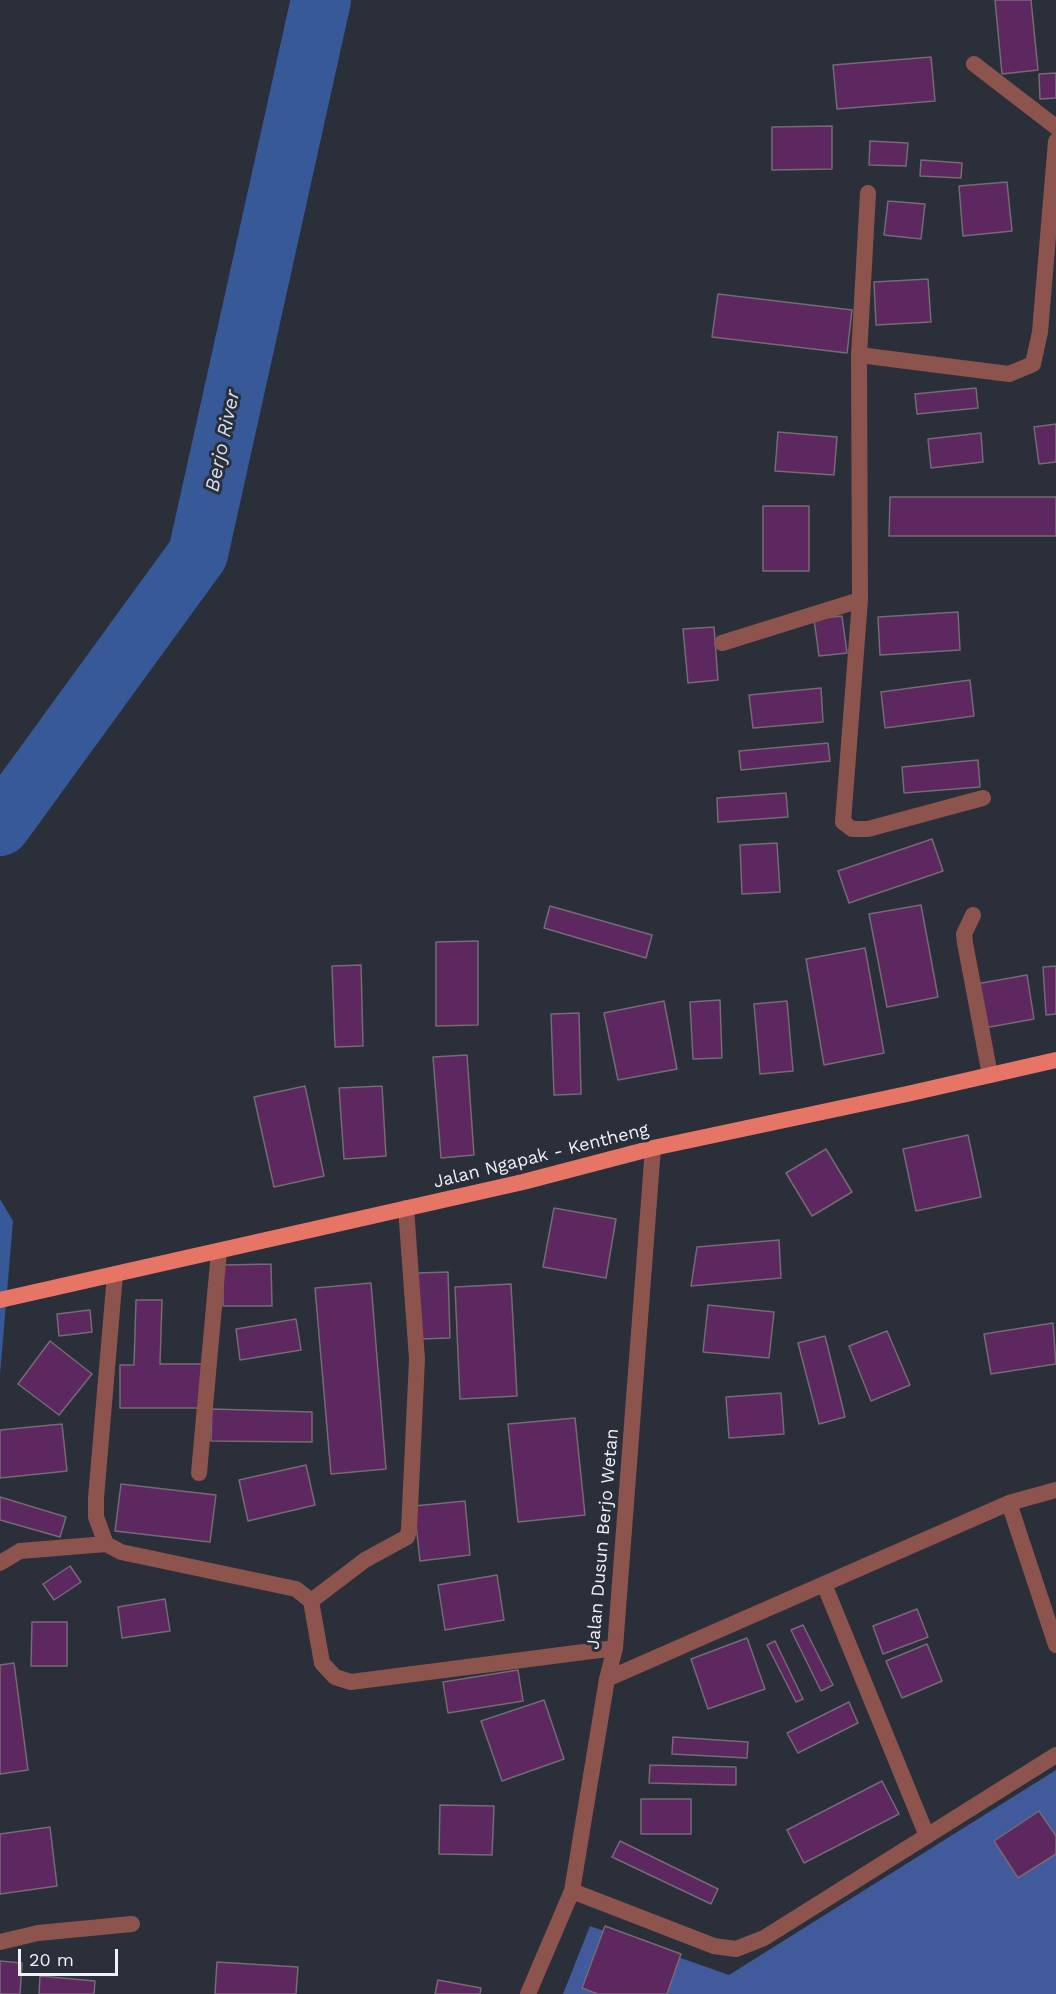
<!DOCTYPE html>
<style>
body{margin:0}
#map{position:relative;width:1056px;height:1994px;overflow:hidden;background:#2a2f3a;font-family:"Work Sans",sans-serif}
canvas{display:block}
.scale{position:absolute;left:18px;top:1949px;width:100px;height:27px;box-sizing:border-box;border:3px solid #edf1f8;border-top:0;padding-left:8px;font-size:18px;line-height:21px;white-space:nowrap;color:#edf1f8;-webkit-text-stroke:4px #2a2f3a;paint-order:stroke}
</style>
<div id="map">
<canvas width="1056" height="1994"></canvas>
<div class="scale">20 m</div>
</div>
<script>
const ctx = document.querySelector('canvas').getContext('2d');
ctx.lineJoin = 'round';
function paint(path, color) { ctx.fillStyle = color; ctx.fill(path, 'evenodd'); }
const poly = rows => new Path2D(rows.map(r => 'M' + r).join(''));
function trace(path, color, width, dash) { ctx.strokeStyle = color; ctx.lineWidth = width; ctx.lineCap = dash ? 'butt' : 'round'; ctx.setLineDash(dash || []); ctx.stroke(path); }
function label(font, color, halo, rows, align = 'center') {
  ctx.font = font + ' "Work Sans",sans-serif'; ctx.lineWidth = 6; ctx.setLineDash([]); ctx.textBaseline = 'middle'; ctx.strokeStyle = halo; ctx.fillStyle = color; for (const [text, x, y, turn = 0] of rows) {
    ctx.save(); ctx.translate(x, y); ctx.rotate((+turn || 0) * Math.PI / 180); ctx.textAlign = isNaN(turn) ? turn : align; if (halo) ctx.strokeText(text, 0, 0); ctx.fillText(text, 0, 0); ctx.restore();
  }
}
const forest = poly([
 [1056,1770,1056,1994,563,1994,590,1926,729,1975]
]);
const water = poly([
 [0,1199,13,1221,0,1375]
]);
const river = poly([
 [0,826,198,554,321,0]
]);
const building = poly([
 [995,0,1031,0,1038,70,1002,74,995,0],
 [931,57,935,101,837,109,833,65,931,57],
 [1056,73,1056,98,1040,99,1039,74,1056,73],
 [832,126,832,169,772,170,772,127,832,126],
 [870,141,908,143,906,166,869,165,870,141],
 [921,160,962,163,961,178,920,176,921,160],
 [1007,182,1012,231,963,236,959,186,1007,182],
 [888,201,925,204,921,239,884,235,888,201],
 [928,279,931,322,876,325,874,282,928,279],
 [718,294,852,310,847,353,712,337,718,294],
 [976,388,978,408,917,414,915,394,976,388],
 [1056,424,1056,462,1039,464,1034,427,1056,424],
 [778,432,837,437,834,475,775,471,778,432],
 [981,433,983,462,931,468,928,439,981,433],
 [890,497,1056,497,1056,536,889,536,890,497],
 [763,506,809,506,809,571,763,571,763,506],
 [958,612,960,650,880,655,878,617,958,612],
 [842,616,847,653,819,656,814,619,842,616],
 [714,627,718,680,688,683,683,629,714,627],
 [970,680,974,716,885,728,881,692,970,680],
 [821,688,823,722,753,728,749,695,821,688],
 [828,743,830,761,741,770,739,751,828,743],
 [978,760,980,787,904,793,902,767,978,760],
 [786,793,788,817,718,822,717,798,786,793],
 [932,839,943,871,849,903,838,871,932,839],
 [777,843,780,892,742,894,740,845,777,843],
 [921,905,938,997,887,1007,869,914,921,905],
 [550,906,652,935,646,958,544,928,550,906],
 [478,941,478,1025,436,1026,436,942,478,941],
 [865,948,884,1053,824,1065,806,959,865,948],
 [361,965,363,1046,335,1047,332,966,361,965],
 [1056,966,1056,1014,1046,1015,1043,967,1056,966],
 [1027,975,1034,1019,984,1028,976,984,1027,975],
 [720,1000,722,1058,693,1059,690,1002,720,1000],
 [664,1001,677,1069,618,1080,604,1013,664,1001],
 [787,1001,793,1071,760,1074,754,1004,787,1001],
 [579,1013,581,1094,554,1095,551,1014,579,1013],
 [467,1055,474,1155,441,1158,433,1057,467,1055],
 [305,1086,324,1176,274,1187,254,1097,305,1086],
 [382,1086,386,1156,344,1159,339,1088,382,1086],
 [968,1135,981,1197,916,1211,903,1149,968,1135],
 [826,1149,852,1192,812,1216,786,1173,826,1149],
 [554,1208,616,1219,606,1278,543,1267,554,1208],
 [779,1240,781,1278,691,1286,697,1247,779,1240],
 [271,1264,272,1306,223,1306,223,1265,271,1264],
 [448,1272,450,1338,420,1339,416,1273,448,1272],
 [371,1283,386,1469,331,1474,315,1288,371,1283],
 [511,1284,517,1396,460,1399,455,1287,511,1284],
 [136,1300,162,1300,160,1364,202,1364,202,1408,120,1408,120,1365,134,1365,136,1300],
 [708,1305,774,1312,769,1358,703,1352,708,1305],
 [90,1310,92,1332,59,1336,57,1314,90,1310],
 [296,1319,301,1350,240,1360,236,1329,296,1319],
 [1053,1323,1056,1364,991,1374,984,1334,1053,1323],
 [887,1331,910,1385,871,1401,849,1346,887,1331],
 [825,1336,845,1417,819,1424,798,1343,825,1336],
 [50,1341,92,1374,59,1415,18,1384,50,1341],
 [781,1393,784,1434,729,1438,726,1397,781,1393],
 [212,1409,312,1412,312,1442,211,1441,212,1409],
 [575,1418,585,1515,518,1522,508,1424,575,1418],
 [62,1424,67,1471,0,1478,0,1430,62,1424],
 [306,1465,315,1505,248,1521,239,1480,306,1465],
 [121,1484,216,1495,210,1542,115,1531,121,1484],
 [0,1497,66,1517,60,1537,0,1520,0,1497],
 [465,1501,470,1555,420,1561,414,1506,465,1501],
 [70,1566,81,1582,54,1600,43,1584,70,1566],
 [497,1575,504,1620,445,1630,438,1585,497,1575],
 [165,1599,170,1631,122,1638,118,1607,165,1599],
 [917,1609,928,1637,883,1654,873,1626,917,1609],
 [32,1622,67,1622,67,1666,31,1666,32,1622],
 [803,1625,833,1685,821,1691,791,1630,803,1625],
 [747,1638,765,1689,708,1709,691,1659,747,1638],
 [775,1641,803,1699,796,1702,767,1645,775,1641],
 [927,1644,942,1681,902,1698,886,1661,927,1644],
 [14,1663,28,1770,0,1774,0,1665,14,1663],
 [518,1670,523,1701,448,1713,443,1682,518,1670],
 [544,1700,564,1759,502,1781,481,1721,544,1700],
 [849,1702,858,1723,798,1753,787,1733,849,1702],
 [673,1737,748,1742,747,1758,672,1754,673,1737],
 [650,1765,736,1767,736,1785,649,1783,650,1765],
 [882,1781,899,1814,804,1863,787,1830,882,1781],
 [641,1799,691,1799,691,1834,641,1834,641,1799],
 [440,1805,494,1806,492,1855,439,1854,440,1805],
 [1039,1811,1056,1836,1056,1854,1018,1878,994,1841,1039,1811],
 [50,1827,57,1886,0,1894,0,1834,50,1827],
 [620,1841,718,1889,711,1904,612,1857,620,1841],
 [605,1926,681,1954,667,1994,598,1994,582,1988,605,1926],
 [0,1961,22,1963,20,1994,0,1994,0,1961],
 [217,1962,298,1967,296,1994,215,1994,217,1962],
 [40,1976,95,1981,94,1994,39,1994,40,1976],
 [438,1980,481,1988,480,1994,435,1994,438,1980]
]);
const minor = poly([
 [974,64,1056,127],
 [868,193,859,355,860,600,843,822,852,829,868,829,983,798],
 [859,355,1009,374,1033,364,1040,332,1056,141],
 [722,643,860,600],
 [973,915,964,934,965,943,990,1075],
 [115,1274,96,1498,96,1517,106,1544,121,1552,296,1589,311,1601,322,1663,335,1677,351,1682,615,1648],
 [199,1473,219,1251],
 [1009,1503,1056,1645],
 [0,1563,20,1551,106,1544],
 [824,1584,927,1836],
 [311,1601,365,1560,407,1537,409,1530,417,1359,406,1208],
 [607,1679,1009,1503,1056,1490],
 [572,1891,714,1946,736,1949,764,1938,1056,1755],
 [0,1942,38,1933,132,1924],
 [528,1994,572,1891,607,1679,615,1648,653,1148]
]);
const primary = poly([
 [0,1300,523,1182,653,1148,907,1094,1056,1060]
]);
const streetNames = [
 ["Jalan Ngapak - Kentheng",541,1156,-14],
 ["Jalan Dusun Berjo Wetan",603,1539,-85]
];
const waterNames = [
 ["Berjo River",223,441,-78]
];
paint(forest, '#415a9b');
paint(water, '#375998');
trace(river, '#375998', 60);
paint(building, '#5d285f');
trace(building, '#756a75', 1.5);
trace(minor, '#8c544c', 16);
trace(primary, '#e67565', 16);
label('18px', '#edf1f8', '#2a2f3a', streetNames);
label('italic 20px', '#d4dff2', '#2a2f3a', waterNames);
</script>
